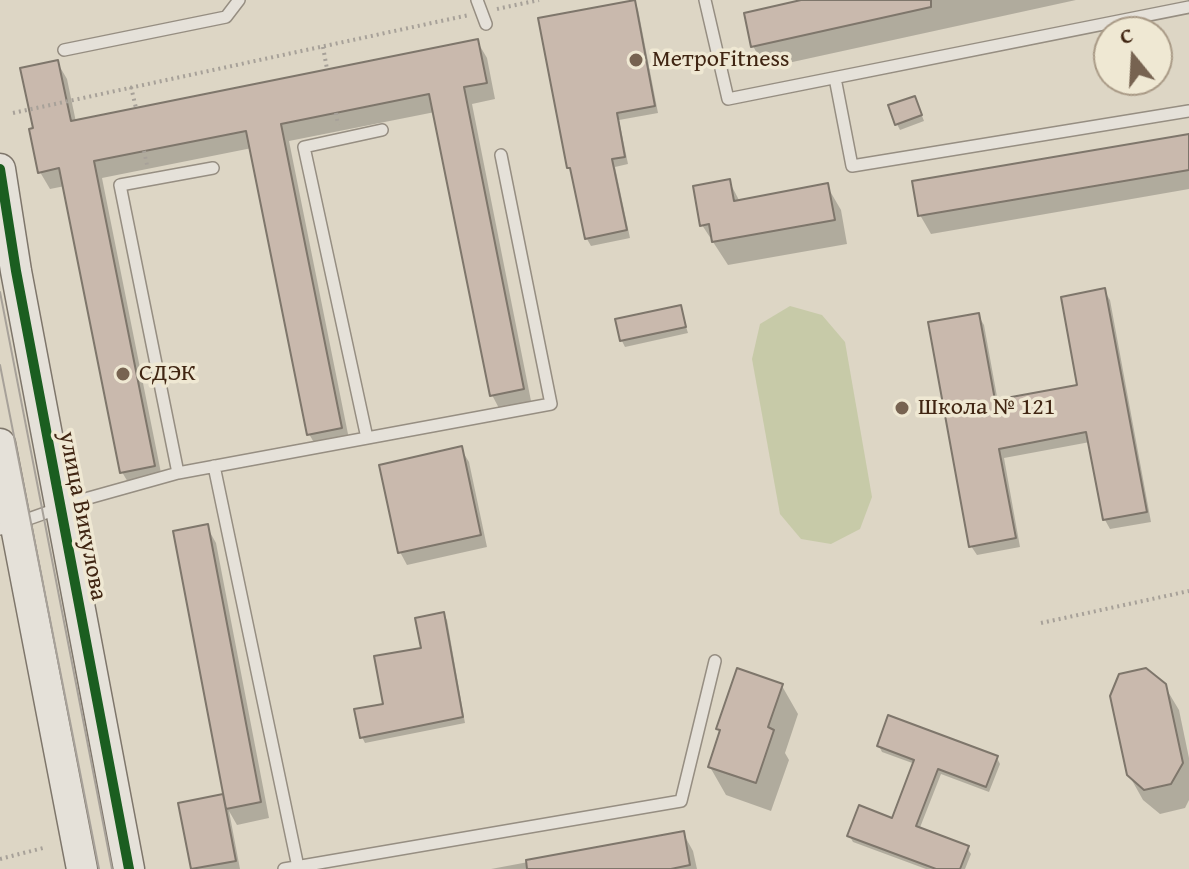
<!DOCTYPE html>
<meta charset="utf-8">
<style>
body{margin:0}
#map{position:relative;width:1189px;height:869px;overflow:hidden;background:#ddd6c5;font-family:"Gentium Book Plus",serif}
canvas{display:block}
.north{position:absolute;left:1093px;top:16px;width:80px;height:80px;box-sizing:border-box;background:#efe8d3;border:2px solid #a99a86;border-radius:50%;rotate:342deg;font-size:22px;font-weight:700;line-height:32px;text-align:center;color:#402512}
.north::after{content:'';display:block;margin:auto;width:28px;height:36px;background:#776351;clip-path:polygon(50% 0,100% 100%,50% 72%,0 100%)}
</style>
<div id="map">
<canvas width="1189" height="869"></canvas>
<div class="north">С</div>
</div>
<script>
const ctx = document.querySelector('canvas').getContext('2d');
ctx.lineJoin = 'round';
function paint(path, color) { ctx.fillStyle = color; ctx.fill(path, 'evenodd'); }
const poly = rows => new Path2D(rows.map(r => 'M' + r).join(''));
function trace(path, color, width, dash) { ctx.strokeStyle = color; ctx.lineWidth = width; ctx.lineCap = dash ? 'butt' : 'round'; ctx.setLineDash(dash || []); ctx.stroke(path); }
function label(font, color, halo, rows, align = 'center') {
  ctx.font = font + ' "Gentium Book Plus",serif'; ctx.lineWidth = 7; ctx.setLineDash([]); ctx.textBaseline = 'middle'; ctx.strokeStyle = halo; ctx.fillStyle = color; for (const [text, x, y, turn = 0] of rows) {
    ctx.save(); ctx.translate(x, y); ctx.rotate((+turn || 0) * Math.PI / 180); ctx.textAlign = isNaN(turn) ? turn : align; if (halo) ctx.strokeText(text, 0, 0); ctx.fillText(text, 0, 0); ctx.restore();
  }
}
const green = poly([
 [790,306,822,315,845,342,872,497,860,529,831,544,801,539,780,514,752,359,760,324]
]);
const shadow = poly([
 [811,0,1076,0,765,68,753,46],
 [634,1,638,9,658,113,619,120,628,164,615,167,630,238,591,246,587,239,574,175,569,168],
 [477,41,487,58,495,99,472,104,532,406,501,412,492,395,435,112,289,141,350,444,319,451,309,434,252,148,102,178,163,483,132,489,122,472,65,186,50,189,40,172,35,130,57,62,67,79,76,122],
 [915,98,924,121,900,130,897,124],
 [1189,136,1189,189,931,234,920,215],
 [729,181,740,202,827,186,841,210,847,244,728,265,702,225],
 [1104,290,1110,300,1151,522,1110,529,1105,520,1090,442,1004,458,1020,547,977,555,971,546,978,315,984,325,998,402,1079,387],
 [680,307,688,333,625,347,622,341],
 [461,449,469,462,487,547,407,565,400,552],
 [207,527,216,543,269,818,237,825,229,811,240,869,193,869,181,804,222,796,227,802],
 [443,614,447,620,465,723,365,743,362,737,423,649],
 [1164,685,1179,710,1189,758,1189,800,1185,808,1160,814,1143,800,1129,775],
 [782,686,798,714,785,753,789,760,771,811,726,795,710,767,721,734,718,729],
 [879,746,997,758,1000,764,989,792,941,774,919,830,967,848,971,854,965,869,926,869,853,842,849,835,894,820,915,764,882,752],
 [683,833,693,851,697,869,491,869]
]);
const building = poly([
 [635,0,655,106,617,113,625,157,612,159,627,230,585,239,570,168,567,168,538,18,635,0],
 [801,0,931,0,931,7,751,47,744,13,801,0],
 [478,39,487,83,464,87,524,389,490,396,429,94,281,124,342,428,307,435,246,131,94,161,155,466,120,473,59,168,38,173,29,129,33,128,20,68,58,60,71,121,478,39],
 [915,96,922,115,895,125,888,105,915,96],
 [1189,134,1189,170,918,216,912,181,1189,134],
 [730,179,734,201,828,183,835,220,712,242,709,224,700,226,693,186,730,179],
 [1105,288,1147,512,1103,520,1086,432,999,449,1016,538,969,547,928,322,979,313,995,400,1077,385,1061,297,1105,288],
 [681,305,686,327,620,341,615,319,681,305],
 [462,446,481,535,398,553,379,465,462,446],
 [208,524,261,802,226,809,173,531,208,524],
 [444,612,463,717,360,738,354,709,383,704,374,656,421,648,415,618,444,612],
 [737,668,783,684,768,727,774,730,756,783,708,767,720,730,716,729,737,668],
 [1146,668,1166,684,1183,763,1171,784,1144,790,1127,775,1110,696,1119,674,1146,668],
 [888,715,998,756,986,787,938,769,916,826,969,846,960,869,936,869,847,836,859,805,892,818,914,760,877,746,888,715],
 [223,794,236,861,191,869,178,803,223,794],
 [684,831,690,865,671,869,527,869,526,860,684,831]
]);
const path = poly([
 [497,9,539,0],
 [323,47,327,69],
 [131,87,136,108],
 [13,113,469,15],
 [336,113,338,125],
 [144,151,147,165],
 [1041,623,1189,591],
 [0,859,43,848]
]);
const lane = poly([
 [477,0,486,24],
 [705,0,728,99,1189,7],
 [64,50,226,17,239,0],
 [835,78,852,166,1189,111],
 [367,438,304,147,382,130],
 [214,466,298,867],
 [178,473,120,185,213,168],
 [0,529,85,499,178,473,551,404,501,155],
 [284,869,681,801,715,661]
]);
const secondary = poly([
 [0,169,16,271,129,869],
 [0,444,82,869]
]);
const tram = poly([
 [0,292,112,869],
 [0,365,99,869]
]);
const cycleway = poly([
 [0,169,16,271,129,869]
]);
const markers = [
 [636,60,8,"#776351"],
 [123,374,8,"#776351"],
 [902,408,8,"#776351"]
];
const poiNames = [
 ["МетроFitness",652,60],
 ["СДЭК",139,374],
 ["Школа № 121",918,408]
];
const streetNames = [
 ["улица Викулова",82,516,79]
];
paint(green, '#c7caa8');
paint(shadow, '#0003');
paint(building, '#c9b9ad');
trace(building, '#7e766b', 2);
trace(lane, '#968e82', 14);
trace(secondary, '#7e766b', 33);
trace(path, '#a7a199', 4, [2, 4]);
trace(lane, '#e5e1d9', 11);
trace(secondary, '#e5e1d9', 30);
trace(tram, '#a7a199', 2);
trace(cycleway, '#1b5e20', 10);
for (const [x, y, r, color] of markers) { const dot = new Path2D(); dot.arc(x, y, r, 0, 2 * Math.PI); ctx.fillStyle = color; ctx.fill(dot); trace(dot, '#efe8d3', 3); }
label('24px', '#402512', '#efe8d3', poiNames, 'left');
label('24px', '#402512', '#efe8d3', streetNames);
</script>
